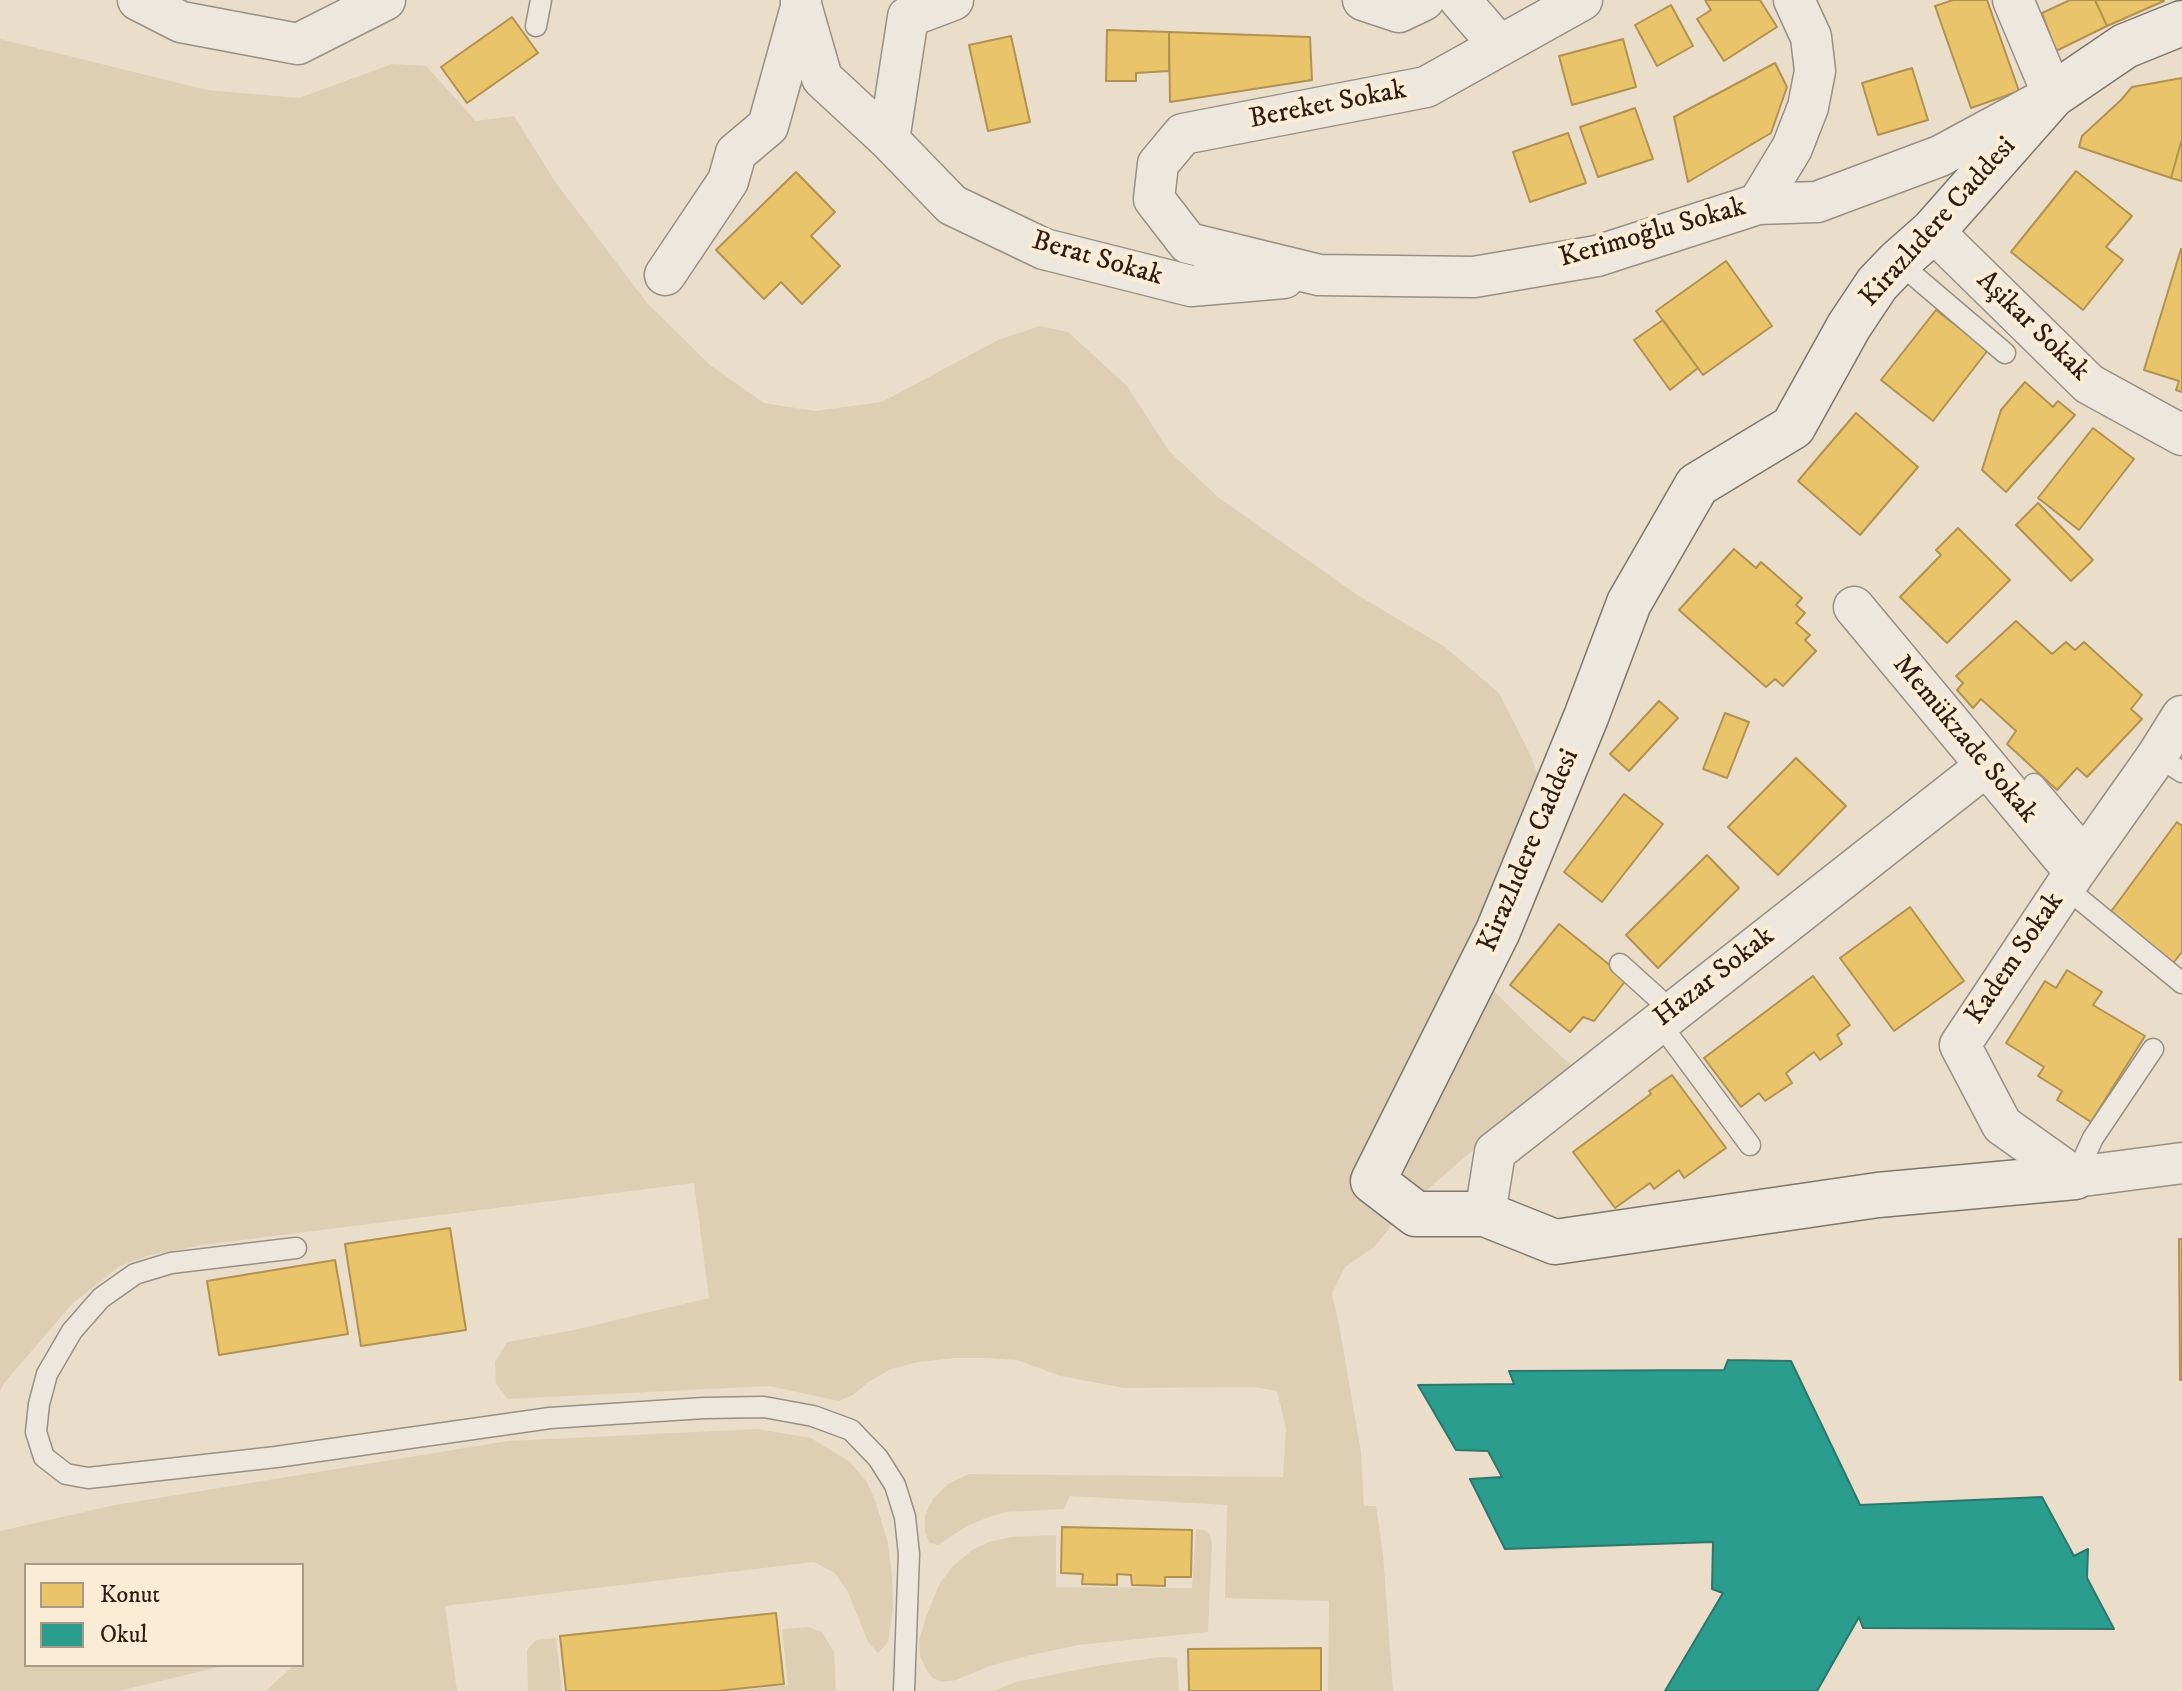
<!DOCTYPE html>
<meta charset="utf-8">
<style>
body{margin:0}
#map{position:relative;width:2182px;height:1691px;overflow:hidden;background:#eadecb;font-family:"IM FELL DW Pica",serif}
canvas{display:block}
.legend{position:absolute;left:24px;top:1563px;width:280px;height:104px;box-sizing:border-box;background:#faecd5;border:2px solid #a99987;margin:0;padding:10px 14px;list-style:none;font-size:24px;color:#2f1d13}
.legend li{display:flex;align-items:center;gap:16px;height:40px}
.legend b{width:40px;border:2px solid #a99987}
</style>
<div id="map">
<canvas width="2182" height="1691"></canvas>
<ul class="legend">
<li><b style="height:22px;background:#e9c46a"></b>Konut</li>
<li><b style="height:22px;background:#2a9d8f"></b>Okul</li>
</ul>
</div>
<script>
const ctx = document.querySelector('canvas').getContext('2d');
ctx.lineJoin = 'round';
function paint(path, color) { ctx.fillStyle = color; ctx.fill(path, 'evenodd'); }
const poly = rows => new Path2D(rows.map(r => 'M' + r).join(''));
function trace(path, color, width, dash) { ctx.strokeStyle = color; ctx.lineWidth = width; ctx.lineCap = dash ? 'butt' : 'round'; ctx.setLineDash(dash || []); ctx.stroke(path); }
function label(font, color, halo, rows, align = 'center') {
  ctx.font = font + ' "IM FELL DW Pica",serif'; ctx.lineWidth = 8; ctx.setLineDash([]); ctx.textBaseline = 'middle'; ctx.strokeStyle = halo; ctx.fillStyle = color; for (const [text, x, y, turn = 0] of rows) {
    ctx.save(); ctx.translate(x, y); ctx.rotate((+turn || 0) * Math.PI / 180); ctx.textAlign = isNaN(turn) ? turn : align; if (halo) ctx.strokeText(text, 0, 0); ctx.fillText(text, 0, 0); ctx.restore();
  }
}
const green = poly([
 [0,39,207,90,299,98,392,64,426,66,476,121,514,116,556,183,647,303,710,365,764,403,815,411,882,402,998,340,1040,326,1068,332,1127,386,1169,451,1219,498,1359,596,1445,647,1499,693,1530,754,1543,790,1467,964,1535,1032,1571,1065,1405,1209,1374,1247,1345,1267,1332,1294,1339,1325,1361,1452,1364,1506,1376,1506,1383,1554,1393,1691,1328,1691,1329,1601,1225,1598,1227,1505,1070,1496,1064,1509,1007,1512,989,1517,967,1526,938,1545,930,1543,925,1532,925,1515,933,1499,948,1484,969,1474,1283,1477,1286,1428,1277,1391,1255,1387,1124,1388,1061,1376,1017,1360,986,1358,955,1358,918,1362,891,1369,867,1383,853,1395,839,1401,769,1386,508,1399,496,1384,495,1362,507,1342,574,1330,709,1298,694,1183,203,1245,150,1255,120,1266,73,1303,5,1382,0,1391],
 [758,1429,811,1438,850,1462,867,1482,876,1503,888,1543,892,1576,893,1608,888,1642,878,1653,868,1642,848,1592,835,1573,814,1562,445,1606,457,1691,266,1691,294,1665,302,1665,302,1565,26,1565,26,1665,227,1665,119,1691,0,1691,0,1531,115,1505,508,1441],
 [1196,1529,1204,1530,1209,1533,1212,1543,1208,1632,1078,1645,1027,1656,990,1666,956,1680,942,1682,933,1678,927,1671,920,1656,919,1640,927,1614,940,1583,953,1566,972,1550,989,1542,1011,1537,1056,1535,1056,1587,1192,1588],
 [808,1627,822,1632,834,1652,836,1691,735,1691,788,1685,782,1629],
 [556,1638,562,1691,528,1691,527,1650,536,1640],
 [1161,1657,1177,1658,1179,1691,993,1691,1016,1682,1102,1665]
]);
const homes = poly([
 [1705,0,1760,0,1777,27,1724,61,1697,19,1711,10,1705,0],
 [1953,0,1987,0,2019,91,1971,108,1935,6,1953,0],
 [2070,0,2095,0,2107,26,2056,51,2042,13,2070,0],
 [2095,0,2163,0,2164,1,2107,26,2095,0],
 [1671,5,1693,46,1657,66,1635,25,1671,5],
 [512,17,538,53,467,103,441,67,512,17],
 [1107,30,1169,32,1169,71,1136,73,1136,81,1106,81,1107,30],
 [1169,32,1310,37,1312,80,1170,102,1169,32],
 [1011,36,1030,122,988,131,969,45,1011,36],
 [1623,39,1636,87,1572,105,1559,56,1623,39],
 [1775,63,1787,87,1771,133,1688,182,1674,117,1775,63],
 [1912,68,1928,120,1878,135,1862,83,1912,68],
 [2182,78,2182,139,2171,178,2079,147,2082,136,2121,100,2132,87,2182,78],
 [1635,108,1653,159,1598,177,1580,127,1635,108],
 [1568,133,1586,183,1530,202,1513,152,1568,133],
 [2182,139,2182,181,2171,178,2182,139],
 [2076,171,2132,216,2106,247,2123,260,2083,310,2011,252,2076,171],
 [796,172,835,212,811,236,840,266,802,304,781,282,764,299,716,250,796,172],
 [2181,249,2182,249,2182,392,2176,390,2179,381,2144,370,2181,249],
 [1726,261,1772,326,1703,375,1656,311,1726,261],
 [1936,310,1988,350,1933,421,1881,380,1936,310],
 [1663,320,1698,368,1670,390,1634,340,1663,320],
 [2025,382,2053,407,2058,401,2075,415,2006,492,1982,470,2001,410,2025,382],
 [1856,413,1918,467,1860,535,1798,481,1856,413],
 [2093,428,2134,459,2079,530,2038,498,2093,428],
 [2038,503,2093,560,2071,581,2016,525,2038,503],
 [1958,528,2010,580,1947,643,1900,597,1941,555,1936,550,1958,528],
 [1734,549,1756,568,1761,562,1802,598,1796,605,1805,613,1796,623,1810,635,1805,640,1816,651,1783,686,1775,679,1766,687,1679,610,1734,549],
 [2016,621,2052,654,2066,642,2075,650,2084,642,2142,695,2131,709,2142,719,2087,777,2077,768,2057,790,2007,744,2016,731,1981,699,1973,708,1957,690,1963,683,1956,676,2016,621],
 [1659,701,1678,718,1629,771,1610,754,1659,701],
 [1725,713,1749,722,1727,778,1703,769,1725,713],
 [1796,758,1846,806,1778,875,1728,827,1796,758],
 [1624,794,1663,824,1602,902,1564,872,1624,794],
 [2177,822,2182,826,2182,952,2171,966,2107,917,2177,822],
 [1707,855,1739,888,1658,968,1626,935,1707,855],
 [1910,907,1964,981,1894,1031,1840,958,1910,907],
 [1559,924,1627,979,1594,1021,1583,1017,1570,1032,1510,985,1559,924],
 [2067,970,2102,992,2093,1005,2145,1036,2091,1122,2057,1100,2062,1091,2038,1076,2044,1067,2006,1043,2045,981,2056,988,2067,970],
 [1813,976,1850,1025,1837,1035,1842,1044,1820,1060,1814,1052,1786,1073,1792,1083,1765,1101,1759,1093,1741,1107,1704,1058,1813,976],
 [1672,1075,1726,1148,1684,1178,1679,1170,1654,1189,1650,1183,1615,1208,1573,1152,1651,1094,1649,1091,1672,1075],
 [450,1228,466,1330,361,1346,345,1244,450,1228],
 [2179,1239,2182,1239,2182,1380,2180,1380,2179,1239],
 [335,1260,348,1334,219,1355,207,1281,335,1260],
 [1062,1527,1192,1530,1191,1577,1165,1577,1165,1586,1132,1585,1131,1575,1117,1574,1117,1585,1082,1584,1083,1574,1061,1573,1062,1527],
 [776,1613,784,1684,717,1691,566,1691,560,1636,776,1613],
 [1321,1648,1321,1691,1189,1691,1188,1649,1321,1648]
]);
const schools = poly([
 [1728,1360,1791,1361,1860,1505,2042,1497,2074,1556,2088,1549,2087,1578,2114,1629,1863,1628,1859,1617,1817,1691,1665,1691,1723,1593,1712,1589,1713,1542,1505,1549,1470,1479,1502,1477,1488,1451,1456,1450,1418,1385,1514,1384,1509,1371,1724,1370,1728,1360]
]);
const lane = poly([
 [536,26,541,0],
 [1898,262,2005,353],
 [2157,756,2182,772],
 [2034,784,2090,850],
 [2065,887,2182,983],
 [1620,964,1672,1011],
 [1659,1022,1750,1145],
 [2075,1177,2093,1138,2153,1049],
 [296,1248,171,1263,135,1274,101,1298,72,1331,47,1374,39,1404,36,1432,44,1457,66,1474,88,1478,276,1457,550,1418,704,1408,764,1407,813,1416,851,1430,878,1458,895,1485,905,1517,909,1554,904,1691]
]);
const street = poly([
 [138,0,181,22,298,44,385,0],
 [801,0,801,5,822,78,889,140,952,205,1044,249,1191,286,1284,278],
 [1363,0,1399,12,1424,0],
 [1460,0,1499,45],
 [1582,0,1426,87,1183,134,1158,164,1154,199,1188,243,1319,275,1474,277,1597,256,1758,204,1817,202,1940,156,2053,95,2013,0],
 [889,140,908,17,953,0],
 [1758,204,1792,148,1808,107,1815,71,1811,37,1794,0],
 [1933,231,2089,384,2182,435],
 [665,275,728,181,736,153,768,126,801,7],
 [1854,607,2075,872],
 [2182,716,2157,756,2075,872,1960,1045,2002,1125,2075,1177,2182,1163],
 [1485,1214,1495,1152,1986,766]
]);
const secondary = poly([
 [2075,1177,1878,1195,1555,1242,1485,1214,1416,1214,1373,1181,1498,931,1586,717,1629,603,1697,485,1793,427,1849,326,1877,284,1898,262,1933,231,2053,95,2125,46,2182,23]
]);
const streetNames = [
 ["Bereket Sokak",1328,106,-11],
 ["Kirazlıdere Caddesi",1939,223,-48],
 ["Kerimoğlu Sokak",1653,234,-16],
 ["Berat Sokak",1097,260,16],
 ["Aşikar Sokak",2032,327,44],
 ["Memükzade Sokak",1964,740,50],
 ["Kirazlıdere Caddesi",1530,851,-67],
 ["Kadem Sokak",2016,959,-56],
 ["Hazar Sokak",1715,978,-38]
];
paint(green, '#deceb4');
paint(homes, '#e9c46a');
trace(homes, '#b19250', 2);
paint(schools, '#2a9d8f');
trace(schools, '#2c776a', 2);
trace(lane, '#998f84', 23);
trace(street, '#998f84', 43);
trace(secondary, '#7e766b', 47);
trace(lane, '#ede7de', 20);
trace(street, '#ede7de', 40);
trace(secondary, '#ede7de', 44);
label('28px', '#2f1d13', '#faecd5', streetNames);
</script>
